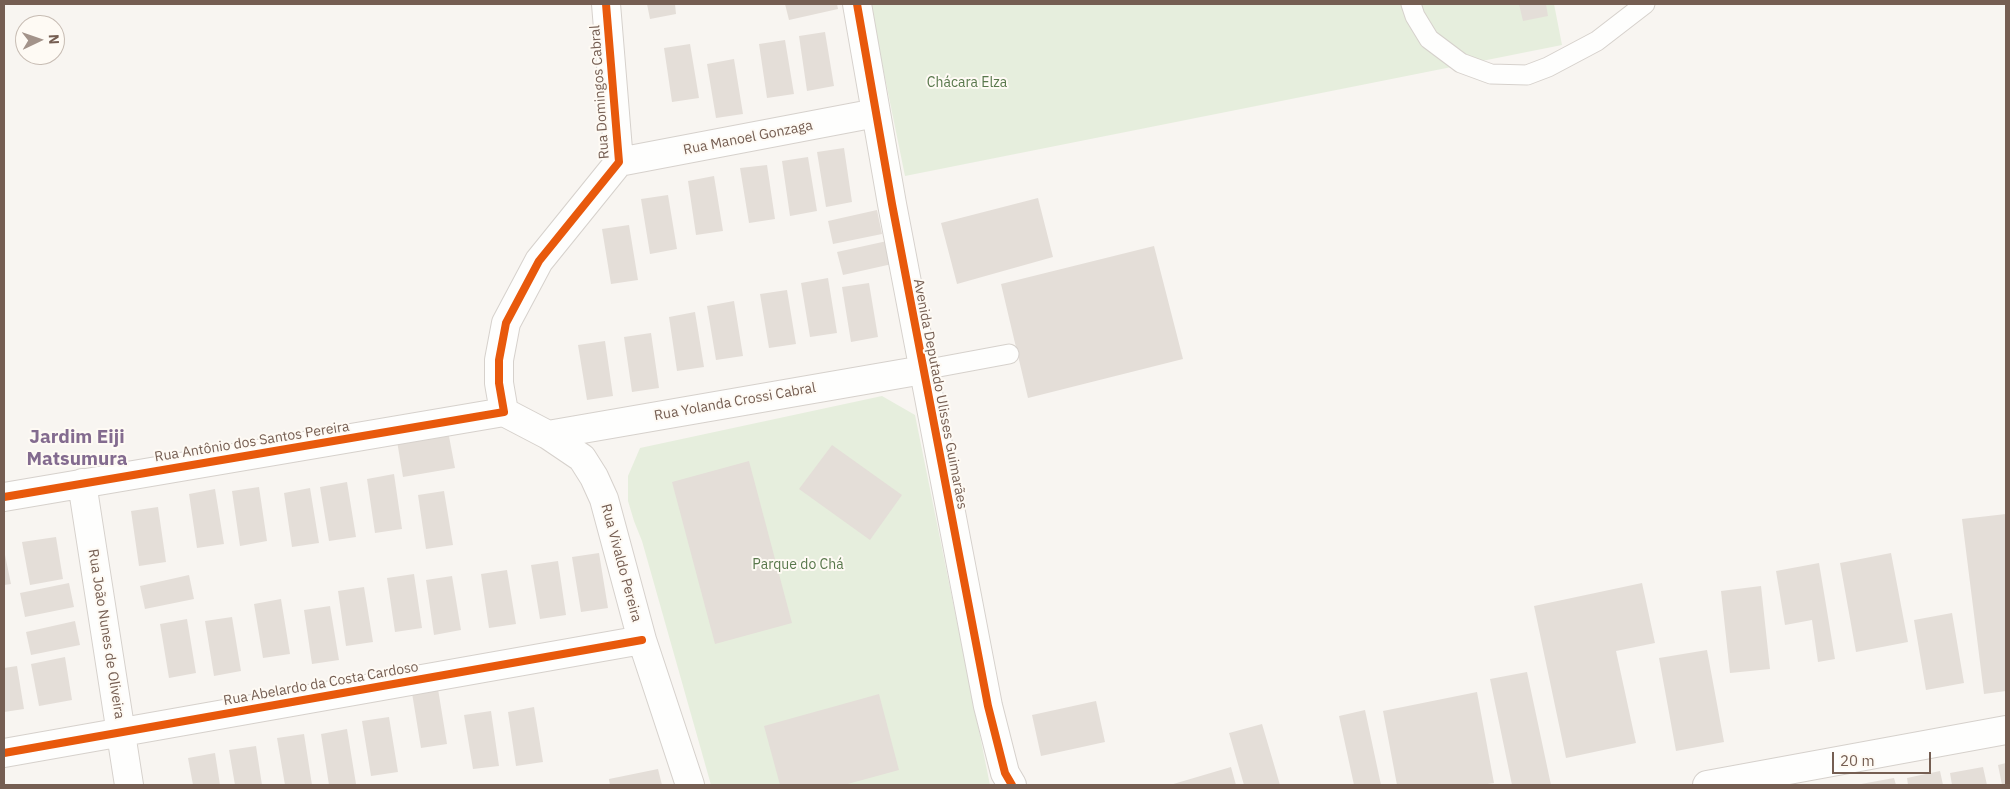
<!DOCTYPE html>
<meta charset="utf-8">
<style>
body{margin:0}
#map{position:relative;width:2010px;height:789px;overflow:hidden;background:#f8f5f1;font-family:"IBM Plex Sans",sans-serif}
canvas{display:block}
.frame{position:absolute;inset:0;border:5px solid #755e52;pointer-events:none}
.north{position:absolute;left:15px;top:15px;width:50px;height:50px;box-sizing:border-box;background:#fefaf4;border:1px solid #c7bcb3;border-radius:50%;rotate:87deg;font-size:14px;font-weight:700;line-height:20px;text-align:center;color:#755e52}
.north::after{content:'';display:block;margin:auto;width:18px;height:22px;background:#a3938a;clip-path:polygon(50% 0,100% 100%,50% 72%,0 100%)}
.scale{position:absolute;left:1832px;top:752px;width:99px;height:22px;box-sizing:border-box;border:2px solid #755e52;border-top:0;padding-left:6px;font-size:15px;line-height:18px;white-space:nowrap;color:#755e52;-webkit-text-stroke:4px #fefaf4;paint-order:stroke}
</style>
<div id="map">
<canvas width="2010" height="789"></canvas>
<div class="frame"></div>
<div class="north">N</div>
<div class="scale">20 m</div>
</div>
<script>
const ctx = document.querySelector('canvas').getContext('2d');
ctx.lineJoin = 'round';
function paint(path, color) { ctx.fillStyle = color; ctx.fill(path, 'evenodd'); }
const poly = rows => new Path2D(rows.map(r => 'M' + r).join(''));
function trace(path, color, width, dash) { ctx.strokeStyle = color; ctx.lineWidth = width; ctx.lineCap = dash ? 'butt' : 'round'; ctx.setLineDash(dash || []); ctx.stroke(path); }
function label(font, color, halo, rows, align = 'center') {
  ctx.font = font + ' "IBM Plex Sans",sans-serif'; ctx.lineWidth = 4; ctx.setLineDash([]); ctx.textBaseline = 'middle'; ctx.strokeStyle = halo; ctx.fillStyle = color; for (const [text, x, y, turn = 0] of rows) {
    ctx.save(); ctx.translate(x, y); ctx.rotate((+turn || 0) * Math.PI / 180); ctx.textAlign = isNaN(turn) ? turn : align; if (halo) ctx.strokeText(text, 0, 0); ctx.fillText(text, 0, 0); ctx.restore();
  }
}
const green = poly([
 [870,4,1554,4,1562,45,905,176],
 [882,396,915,415,990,785,711,785,642,541,634,521,628,501,628,476,640,448]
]);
const building = poly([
 [647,4,675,4,676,14,650,19],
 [785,4,837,4,838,9,789,20],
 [1519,4,1546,4,1548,16,1523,21],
 [825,32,834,86,807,91,799,36],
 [785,40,794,94,767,98,759,44],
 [690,44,699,98,672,102,664,48],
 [734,59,743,114,716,118,707,64],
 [844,148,852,202,826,207,817,152],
 [808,157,817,211,790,216,782,161],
 [767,165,775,219,749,223,740,168],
 [714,176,723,231,696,235,688,181],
 [668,195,677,249,650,254,641,199],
 [1038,198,1053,257,957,284,941,223],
 [877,210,882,234,833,244,828,221],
 [629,225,638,280,611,284,602,229],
 [887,241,892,264,843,275,837,252],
 [1154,246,1183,359,1028,398,1001,284],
 [828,278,837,333,810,337,801,283],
 [869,283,878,337,851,342,842,287],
 [787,290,796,344,769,348,760,294],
 [734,301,743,356,716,360,707,306],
 [695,312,704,367,677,371,669,317],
 [651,333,659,388,632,392,624,337],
 [605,341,613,396,587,400,578,345],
 [448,431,455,468,403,477,397,441],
 [832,445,902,495,870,540,799,489],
 [749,461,792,623,715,644,672,482],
 [394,474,402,529,375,533,367,479],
 [347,482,356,537,329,541,320,487],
 [259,487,267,541,240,546,232,491],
 [310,488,319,543,292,547,284,493],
 [215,489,224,544,197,548,189,494],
 [444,491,453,545,426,549,418,495],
 [158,507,166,562,139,566,131,511],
 [2006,514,2006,691,1984,694,1962,519],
 [56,537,63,579,30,585,22,542],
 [4,550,11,584,4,585],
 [599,553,608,608,581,612,572,557],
 [1891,553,1908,642,1856,652,1840,563],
 [558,561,566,615,540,619,531,565],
 [1819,563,1835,659,1818,662,1812,620,1785,625,1776,571],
 [507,570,516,624,489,628,481,574],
 [414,574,422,628,395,632,387,578],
 [189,575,194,599,145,609,140,586],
 [452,576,461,630,434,635,426,580],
 [69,583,74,607,25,617,20,593],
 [1642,583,1655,643,1616,651,1636,743,1566,758,1534,606],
 [1761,586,1770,669,1730,673,1721,591],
 [364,587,373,642,346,646,338,591],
 [281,599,290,654,263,658,254,604],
 [330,606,339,660,312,664,304,610],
 [1952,613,1964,683,1926,690,1914,620],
 [232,617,241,671,214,676,205,621],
 [187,619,196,673,169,678,160,624],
 [75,621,80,645,31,655,26,632],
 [1707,650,1724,742,1676,751,1659,658],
 [65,657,72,700,39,706,31,664],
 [17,666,24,709,4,712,4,668],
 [1527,672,1551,785,1512,785,1490,679],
 [438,689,447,744,421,748,412,693],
 [1477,692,1494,783,1481,785,1397,785,1383,711],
 [879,694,899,770,844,785,780,785,764,726],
 [1096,701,1105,742,1041,756,1032,715],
 [534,707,543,762,516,766,508,712],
 [1365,710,1381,785,1354,785,1339,716],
 [491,711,499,766,473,769,464,715],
 [389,717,398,772,371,776,362,721],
 [1262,724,1280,785,1244,785,1229,733],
 [347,729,356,784,329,785,321,734],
 [304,734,312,785,285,785,277,738],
 [256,746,262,785,235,785,229,750],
 [215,753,220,785,193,785,188,758],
 [2006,763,2006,785,2002,785,1998,765],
 [1231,767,1236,785,1170,785],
 [1983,767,1987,785,1952,785,1950,773],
 [658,769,662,785,610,785,609,779],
 [1940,771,1943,785,1908,785,1907,778],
 [1894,778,1896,785,1861,785,1861,784]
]);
const lane = poly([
 [1411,4,1415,16,1429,39,1461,63,1491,74,1527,75,1548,67,1597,41,1645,4],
 [923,370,1009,354]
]);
const street = poly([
 [857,4,892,204,988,706,1005,773,1012,785],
 [619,162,876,113],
 [504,412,499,383,499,360,506,323,539,261,619,162,606,4],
 [504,412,548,435,582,458,594,477,604,499,642,640,690,785],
 [548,435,923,370],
 [82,483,129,785],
 [4,497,504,412],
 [4,753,642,640],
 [1707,785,2006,730]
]);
const cycleway = poly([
 [857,4,892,204,988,706,1005,773,1012,785],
 [4,497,504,412,499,383,499,360,506,323,539,261,619,162,606,4],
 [4,753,642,640]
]);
const parkNames = [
 ["Chácara Elza",967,83],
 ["Parque do Chá",798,565]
];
const streetNames = [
 ["Rua Domingos Cabral",600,92,-94],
 ["Rua Manoel Gonzaga",748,138,-11],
 ["Avenida Deputado Ulisses Guimarães",940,394,79],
 ["Rua Yolanda Crossi Cabral",735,402,-10],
 ["Rua Antônio dos Santos Pereira",252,442,-9],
 ["Rua Vivaldo Pereira",621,563,75],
 ["Rua João Nunes de Oliveira",106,634,81],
 ["Rua Abelardo da Costa Cardoso",321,684,-10]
];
const districtNames = [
 ["Jardim Eiji",77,438],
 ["Matsumura",77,460]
];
paint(green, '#e6eedd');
paint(building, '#e4ded8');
trace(lane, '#d6d1cc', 21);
trace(street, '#d6d1cc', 30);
trace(lane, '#fefefd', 19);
trace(street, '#fefefd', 28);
trace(cycleway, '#e8590c', 8);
label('14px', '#59784c', '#fefaf4', parkNames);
label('14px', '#755e52', '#fefaf4', streetNames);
label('bold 19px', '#836b8f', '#fefaf4', districtNames);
</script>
